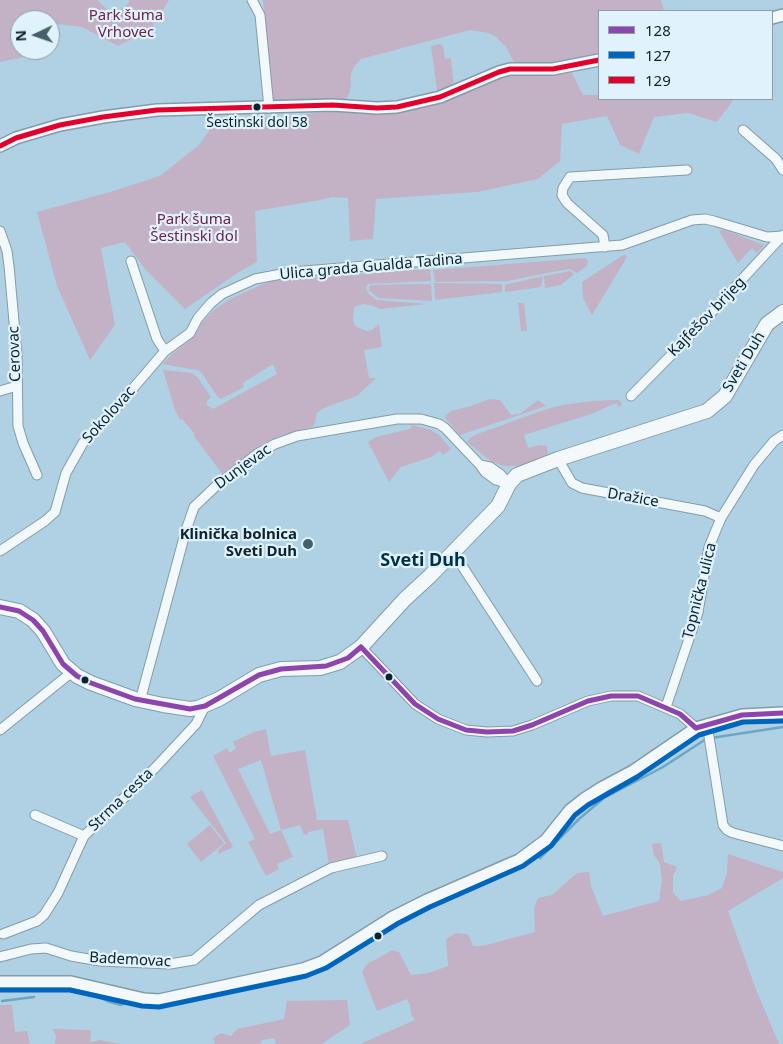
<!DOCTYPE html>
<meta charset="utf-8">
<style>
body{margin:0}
#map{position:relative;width:783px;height:1044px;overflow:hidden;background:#b0d1e3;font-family:"Noto Sans",sans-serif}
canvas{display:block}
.legend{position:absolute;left:598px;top:10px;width:175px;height:90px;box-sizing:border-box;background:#e0f2fc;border:1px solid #8a9faa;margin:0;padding:6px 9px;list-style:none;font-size:15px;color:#0a232f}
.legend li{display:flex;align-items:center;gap:10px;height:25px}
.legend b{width:25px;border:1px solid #8a9faa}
.north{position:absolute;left:10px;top:10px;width:50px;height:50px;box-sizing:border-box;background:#e0f2fc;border:1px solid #8a9faa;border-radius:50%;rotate:267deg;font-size:14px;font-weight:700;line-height:20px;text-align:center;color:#0a232f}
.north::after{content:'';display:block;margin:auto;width:18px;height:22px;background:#44606e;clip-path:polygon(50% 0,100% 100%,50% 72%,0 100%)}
</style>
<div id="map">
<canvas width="783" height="1044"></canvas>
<ul class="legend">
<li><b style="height:6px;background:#8e44ad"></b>128</li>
<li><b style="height:6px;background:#0065bd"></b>127</li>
<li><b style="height:6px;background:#e4002b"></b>129</li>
</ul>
<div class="north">N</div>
</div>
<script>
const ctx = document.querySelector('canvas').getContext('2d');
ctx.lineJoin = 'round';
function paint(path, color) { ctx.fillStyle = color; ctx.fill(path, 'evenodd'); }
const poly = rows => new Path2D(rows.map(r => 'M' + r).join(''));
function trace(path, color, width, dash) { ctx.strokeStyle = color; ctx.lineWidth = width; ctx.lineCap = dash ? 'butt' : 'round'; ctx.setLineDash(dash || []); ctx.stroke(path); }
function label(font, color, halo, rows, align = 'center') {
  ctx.font = font + ' "Noto Sans",sans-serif'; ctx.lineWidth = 4.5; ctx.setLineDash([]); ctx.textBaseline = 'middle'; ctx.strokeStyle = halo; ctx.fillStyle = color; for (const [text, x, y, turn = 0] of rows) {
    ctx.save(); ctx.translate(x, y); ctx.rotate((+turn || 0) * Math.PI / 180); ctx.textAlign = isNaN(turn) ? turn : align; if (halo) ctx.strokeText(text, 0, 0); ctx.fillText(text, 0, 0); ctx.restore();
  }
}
const green = poly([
 [0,0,97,0,113,15,129,3,129,0,169,0,150,30,118,46,82,27,50,23,50,20,20,20,20,50,32,50,28,56,0,62],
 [263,0,661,0,664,11,599,11,599,54,560,62,539,64,514,62,506,47,496,37,489,33,470,30,361,59,354,67,351,74,350,92,346,99,274,101,270,82],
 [440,44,443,46,445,59,451,58,454,88,440,94,437,90,431,46],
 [572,73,583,95,599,95,599,99,734,99,717,122,688,113,654,117,639,154,620,145,607,116,562,124,560,161,538,179,477,192,376,199,373,239,350,241,348,198,332,197,320,200,255,211,257,262,239,272,185,309,146,270,125,242,101,248,115,325,90,360,57,286,37,212,110,192,160,176,199,145,217,119,285,117,349,109,375,111,496,77,514,74,515,76],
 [723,230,733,233,764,245,757,253,752,248,738,263,719,231],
 [625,254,627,257,592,315,583,298,582,282],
 [585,258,588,261,587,266,577,273,570,269,552,272,508,281,435,282,433,270],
 [430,269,431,281,368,284,366,288,368,293,376,300,427,304,380,309,371,305,363,304,354,307,353,319,355,326,367,331,372,330,379,324,382,347,364,350,369,378,376,378,357,396,324,408,317,413,315,423,312,427,279,436,265,443,223,475,194,436,194,433,182,419,180,420,175,410,163,370,192,373,198,378,211,397,207,401,207,405,213,409,277,374,273,364,243,383,244,387,221,399,217,396,201,372,197,370,162,364,172,354,195,336,204,320,214,310,230,299,272,280],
 [570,271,574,274,561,285,545,288,544,276],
 [543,276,541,287,505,292,505,285],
 [434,283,502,284,502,292,435,300],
 [431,284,432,301,378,298,369,290,370,285],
 [518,303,524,303,527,331,521,331],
 [490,399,500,400,511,415,520,414,538,400,546,406,460,435,445,418,446,415,451,411,471,406],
 [619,400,622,404,619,407,616,403,591,414,524,435,528,448,539,445,547,446,548,454,522,466,503,466,489,460,467,442,471,437,480,433,544,410,562,405,593,401],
 [412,425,431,430,439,435,451,449,443,455,440,451,431,457,401,467,389,482,368,442,376,437,410,429],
 [266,729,271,756,305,750,317,820,348,820,357,859,329,865,323,829,308,832,308,834,304,835,300,825,281,830,293,857,277,864,279,869,266,876,248,842,255,839,213,756,227,748,230,753,236,748,233,742,254,732],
 [261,760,281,830,270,834,238,769],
 [202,790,233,847,219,854,218,850,226,843,190,797],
 [210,825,224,843,201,862,187,844],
 [661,843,664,862,677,867,673,876,673,893,681,901,708,895,722,888,727,872,728,854,783,872,783,878,728,911,755,987,779,1044,360,1044,415,1020,411,1014,410,1005,407,999,377,1011,362,972,367,964,393,950,399,952,411,975,429,973,448,966,446,939,456,933,468,934,473,946,483,946,535,932,534,908,538,898,552,895,577,873,589,872,591,886,603,916,659,901,662,881,660,864,654,855,652,844],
 [347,1000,350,1025,322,1044,276,1044,274,1038,262,1040,260,1044,215,1044,213,1038,221,1033,231,1036,237,1029,284,1019,287,1001],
 [0,1005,12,1005,15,1032,27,1031,30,1044,0,1044],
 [53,1029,91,1030,90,1042,100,1040,119,1044,55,1044,56,1036]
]);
const stream = poly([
 [711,738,783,727],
 [540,858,579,819,604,798,663,767,706,739],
 [84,993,90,993,110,1002,121,1005,127,1002],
 [2,1001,34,997]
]);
const minor = poly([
 [252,0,260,15,269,108],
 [743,130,776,159,783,170],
 [0,231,7,251,9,266,17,355,18,426,23,443,37,475],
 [605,247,603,235,567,203,562,195,563,188,570,177,687,170],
 [131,261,157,339,165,351],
 [0,391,17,386],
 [631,396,685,341,783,235],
 [558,459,572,483,582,488,705,511,721,518],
 [480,465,490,467,500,474,509,484],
 [0,551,45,521,55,512,66,473,83,443,111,414,165,351,190,333,198,318,211,303,222,294,255,279,292,272,622,245,692,220,705,219,714,221,767,237,783,236],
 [453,552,537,681],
 [361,647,415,704,438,719,466,730,487,732,513,731,532,725,588,701,611,696,638,696,680,714,696,728],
 [140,701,186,530,194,507,216,486,257,454,275,444,297,436,397,419,421,419,439,424,445,428,480,465,485,472,496,480,509,484],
 [666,707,698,612,709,547,721,518,754,465,774,441,783,435],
 [707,724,723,825,727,830,733,833,783,846],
 [0,730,72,672],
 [35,815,84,836],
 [3,934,37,921,44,915,58,893,84,836,155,768,196,724,205,706],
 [0,957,31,949,46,948,71,956,100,961,170,964,194,960,259,905,331,868,382,856]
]);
const tertiary = poly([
 [772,18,783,15],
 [0,146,16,138,60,125,103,117,157,110,333,105,377,108,397,107,440,97,499,72,510,69,553,69,599,60],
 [0,982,71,982,144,999,159,1000,303,969,322,962,393,917,427,900,519,860,546,840,570,810,584,799,603,787,633,771,696,728,742,715,783,713]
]);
const secondary = poly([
 [0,607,19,611,33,620,43,631,63,664,77,676,91,683,135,699,163,705,190,709,198,708,219,699,259,675,281,669,320,668,340,662,361,647,405,599,430,576,498,506,509,484,517,475,558,459,707,411,725,396,767,324,783,312]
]);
const bus1 = poly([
 [0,607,19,611,33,620,43,631,63,664,77,676,91,683,135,699,190,709,205,706,259,675,281,669,326,666,348,658,361,647],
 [361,647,415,704,438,719,466,730,487,732,513,731,532,725,588,701,611,696,638,696,680,714,696,728],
 [696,728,742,715,783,713]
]);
const bus2 = poly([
 [0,990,70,990,142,1006,159,1007,306,976,326,968,397,924,430,907,523,866,551,846,575,815,588,805,637,777,699,735,743,722,783,721]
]);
const bus3 = poly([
 [0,146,16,138,60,125,103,117,157,110,333,105,377,108,397,107,440,97,499,72,510,69,553,69,599,60]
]);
const markers = [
 [257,107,4.5,"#0a232f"],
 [308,544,6,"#44606e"],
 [389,677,4.5,"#0a232f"],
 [85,680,4.5,"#0a232f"],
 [378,936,4.5,"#0a232f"]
];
const busNames = [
 ["Šestinski dol 58",257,123]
];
const parkNames = [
 ["Park šuma",126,16],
 ["Vrhovec",126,33],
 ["Park šuma",194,220],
 ["Šestinski dol",194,237]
];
const streetNames = [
 ["Ulica grada Gualda Tadina",371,267,-5],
 ["Kajfešov brijeg",707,317,-46],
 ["Cerovac",15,354,-92],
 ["Sveti Duh",744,362,-59],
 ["Sokolovac",109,415,-48],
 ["Dunjevac",243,467,-36],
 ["Dražice",633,498,10],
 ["Topnička ulica",700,591,-76],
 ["Strma cesta",121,800,-44],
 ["Bademovac",130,960,3]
];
const poiNames = [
 ["Klinička bolnica",297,535],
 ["Sveti Duh",297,552]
];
const quarterNames = [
 ["Sveti Duh",423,561]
];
paint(green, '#c3b1c6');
trace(stream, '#6ca6c3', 2.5);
trace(minor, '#829caa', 11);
trace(tertiary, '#829caa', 14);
trace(secondary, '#829caa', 16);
trace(minor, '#f3f8fb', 9);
trace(tertiary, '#f3f8fb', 11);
trace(secondary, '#f3f8fb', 14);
trace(bus1, '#8e44ad', 5);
trace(bus2, '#0065bd', 5);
trace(bus3, '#e4002b', 5);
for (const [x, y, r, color] of markers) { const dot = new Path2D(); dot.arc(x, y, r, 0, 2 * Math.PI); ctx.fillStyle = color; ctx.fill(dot); trace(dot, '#e0f2fc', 2); }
label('14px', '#0a232f', '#e0f2fc', busNames);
label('15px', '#70234a', '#e0f2fc', parkNames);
label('15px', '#0a232f', '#e0f2fc', streetNames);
label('bold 15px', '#0a232f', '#e0f2fc', poiNames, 'right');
label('bold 18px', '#003146', '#e0f2fc', quarterNames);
</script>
